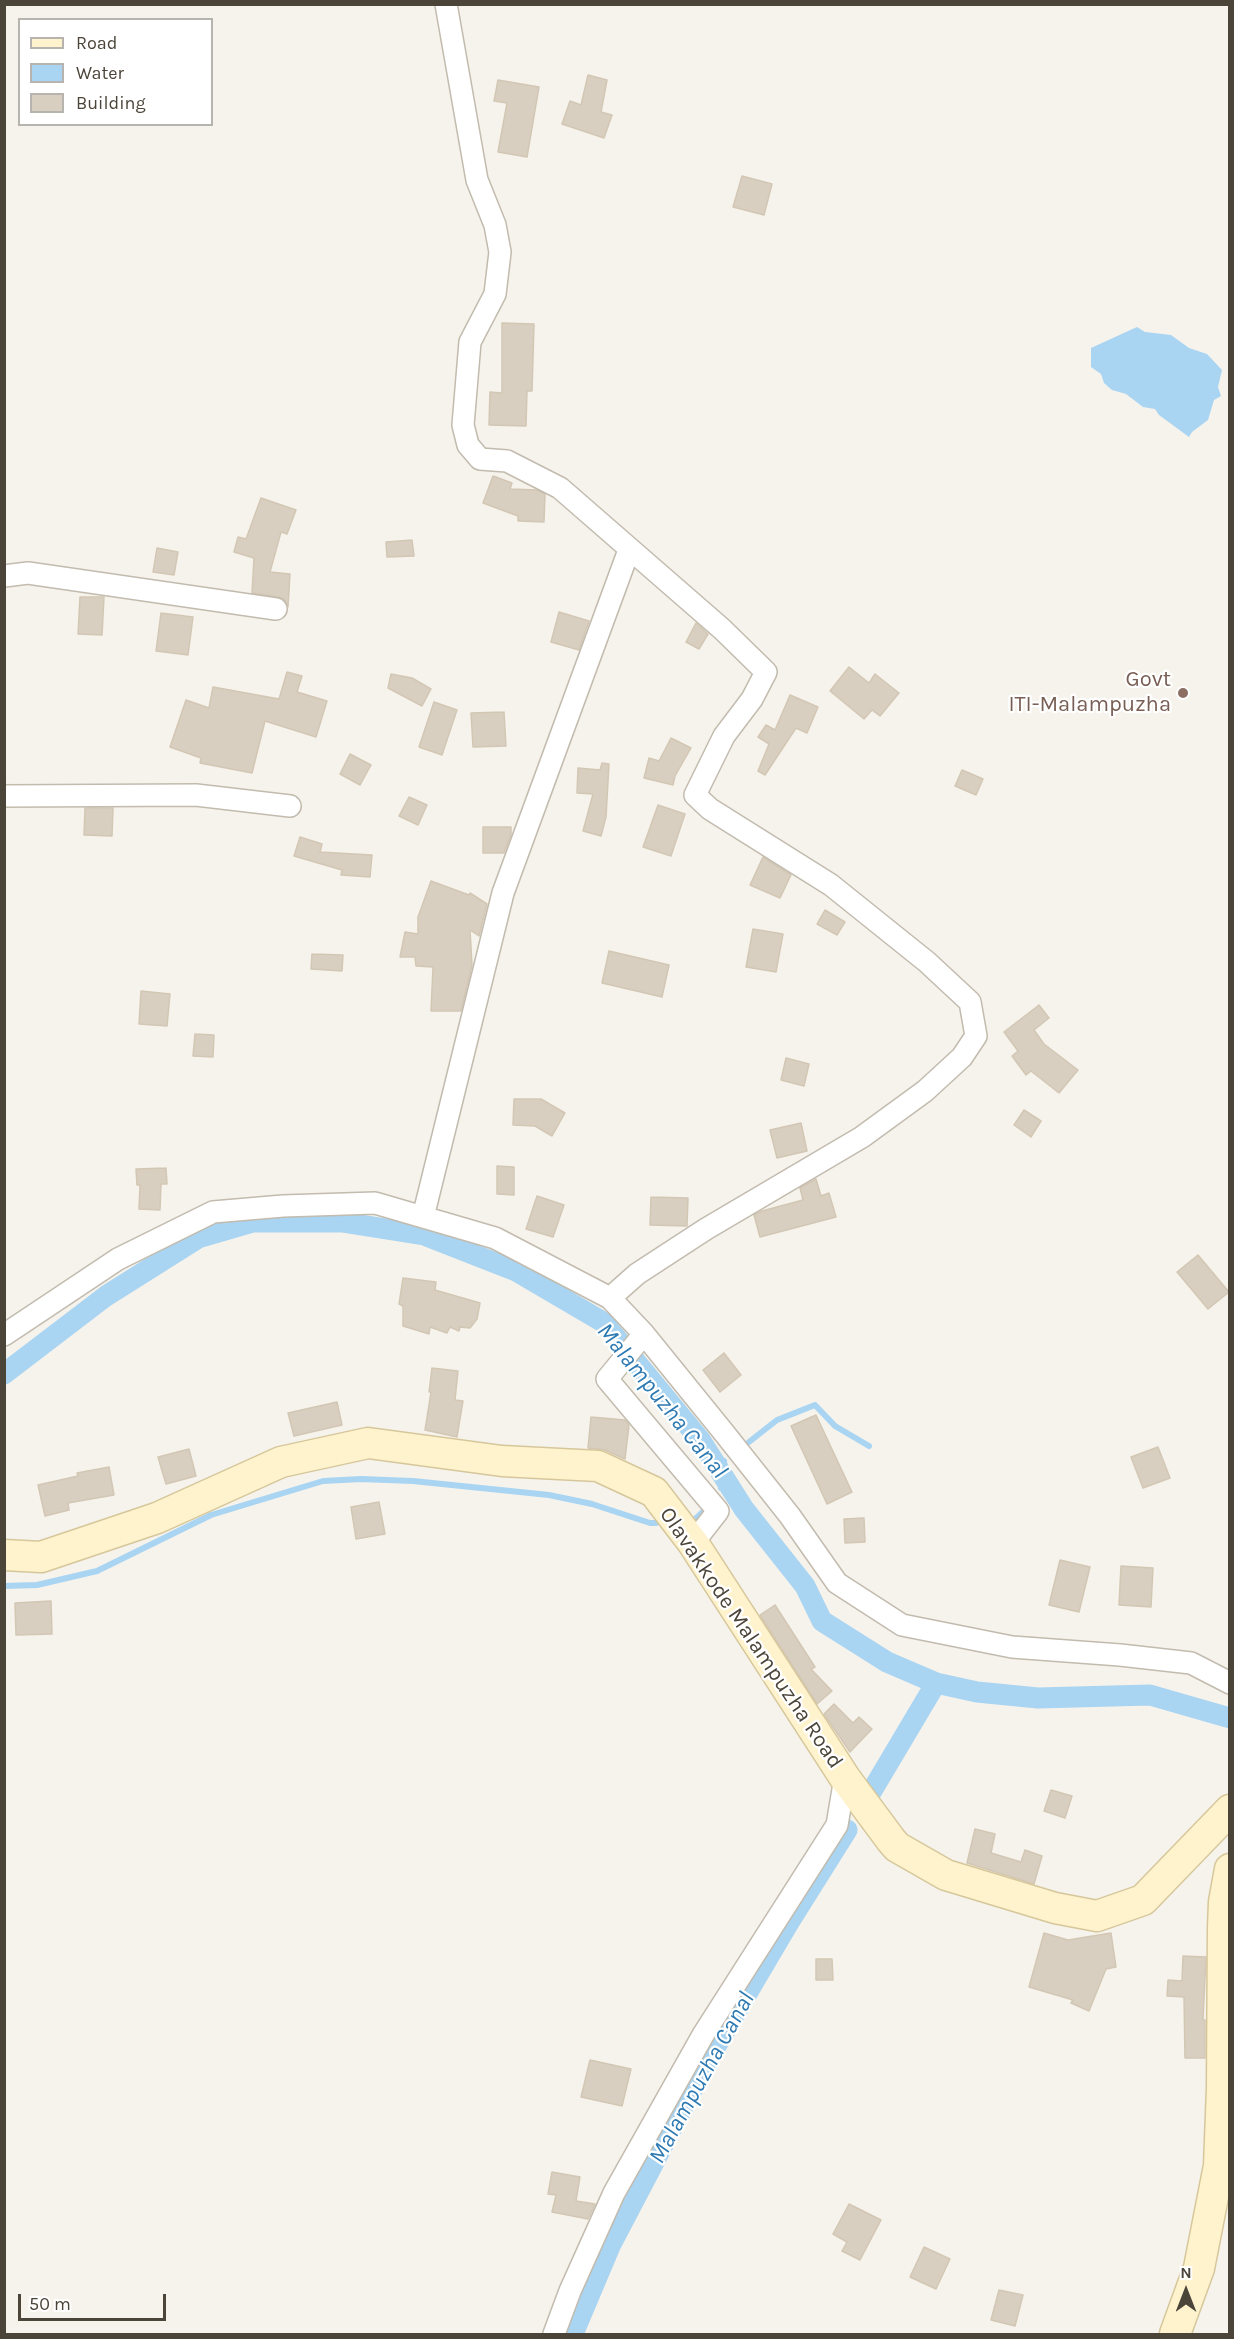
<!DOCTYPE html>
<style>
body{margin:0}
#map{position:relative;width:1234px;height:2339px;overflow:hidden;background:#f6f3ec;font-family:Karla,sans-serif}
canvas{display:block}
.frame{position:absolute;inset:0;border:6px solid #4b4439;pointer-events:none}
.legend{position:absolute;left:18px;top:18px;width:195px;height:108px;box-sizing:border-box;background:#fff;border:2px solid #b7b4b0;margin:0;padding:8px 10px;list-style:none;font-size:18px;color:#4b4439}
.legend li{display:flex;align-items:center;gap:12px;height:30px}
.legend b{width:30px;border:2px solid #b7b4b0}
.north{position:absolute;left:1156px;top:2261px;width:60px;height:60px;-webkit-text-stroke:4px #fff;paint-order:stroke;rotate:0deg;font-size:16px;font-weight:700;line-height:24px;text-align:center;color:#4b4439}
.north::after{content:'';display:block;margin:auto;width:21px;height:27px;background:#4b4439;clip-path:polygon(50% 0,100% 100%,50% 72%,0 100%)}
.scale{position:absolute;left:18px;top:2294px;width:148px;height:27px;box-sizing:border-box;border:3px solid #4b4439;border-top:0;padding-left:8px;font-size:18px;line-height:21px;white-space:nowrap;color:#4b4439;-webkit-text-stroke:4px #fff;paint-order:stroke}
</style>
<div id="map">
<canvas width="1234" height="2339"></canvas>
<div class="frame"></div>
<ul class="legend">
<li><b style="height:8px;background:#fff3cd"></b>Road</li>
<li><b style="height:16px;background:#a9d4f2"></b>Water</li>
<li><b style="height:16px;background:#d8cfc1"></b>Building</li>
</ul>
<div class="north">N</div>
<div class="scale">50 m</div>
</div>
<script>
const ctx = document.querySelector('canvas').getContext('2d');
ctx.lineJoin = 'round';
function paint(path, color) { ctx.fillStyle = color; ctx.fill(path, 'evenodd'); }
const poly = rows => new Path2D(rows.map(r => 'M' + r).join(''));
function trace(path, color, width, dash) { ctx.strokeStyle = color; ctx.lineWidth = width; ctx.lineCap = dash ? 'butt' : 'round'; ctx.setLineDash(dash || []); ctx.stroke(path); }
function label(font, color, halo, rows, align = 'center') {
  ctx.font = font + ' Karla,sans-serif'; ctx.lineWidth = 4.5; ctx.setLineDash([]); ctx.textBaseline = 'middle'; ctx.strokeStyle = halo; ctx.fillStyle = color; for (const [text, x, y, turn = 0] of rows) {
    ctx.save(); ctx.translate(x, y); ctx.rotate((+turn || 0) * Math.PI / 180); ctx.textAlign = isNaN(turn) ? turn : align; if (halo) ctx.strokeText(text, 0, 0); ctx.fillText(text, 0, 0); ctx.restore();
  }
}
const water = poly([
 [1137,327,1145,332,1171,335,1189,348,1207,354,1222,370,1218,387,1221,396,1214,400,1208,420,1192,432,1189,437,1159,415,1155,409,1143,407,1126,394,1112,390,1104,383,1101,374,1091,367,1091,348]
]);
const stream = poly([
 [749,1442,777,1420,815,1405,835,1426,869,1446],
 [721,1488,730,1475,721,1463,724,1461],
 [693,1521,705,1510],
 [4,1586,37,1585,97,1571,211,1515,323,1481,361,1479,413,1481,549,1495,592,1504,650,1523,656,1523]
]);
const canal = poly([
 [4,1374,106,1296,198,1238,253,1222,342,1222,424,1235,516,1271,603,1322,701,1441,744,1509,805,1586,822,1621,887,1662,936,1683,977,1692,1038,1698,1150,1695,1230,1718],
 [870,1794,936,1683],
 [573,2334,611,2244,706,2063,788,1924,847,1830]
]);
const building = poly([
 [588,75,607,80,601,112,612,115,604,138,562,124,570,101,581,105,588,75],
 [498,80,539,87,527,157,498,152,507,103,494,101,498,80],
 [742,176,772,184,764,215,733,207,742,176],
 [502,323,534,324,532,391,527,391,526,426,489,425,490,392,502,393,502,323],
 [493,476,512,483,510,489,537,490,545,494,544,522,518,521,518,516,483,503,493,476],
 [261,498,296,510,287,534,281,532,270,572,290,574,288,607,284,599,278,597,252,593,254,558,234,552,238,537,246,539,261,498],
 [412,540,414,556,387,557,386,542,412,540],
 [157,548,178,552,174,575,153,572,157,548],
 [80,597,104,597,102,635,78,634,80,597],
 [559,612,589,621,579,650,551,642,559,612],
 [161,613,193,617,188,655,156,651,161,613],
 [696,623,708,634,699,649,686,642,696,623],
 [849,667,869,683,875,674,899,693,880,716,872,710,864,719,830,691,849,667],
 [287,672,302,676,297,692,327,701,316,737,265,721,252,773,200,763,201,758,170,747,186,700,209,708,213,687,279,699,287,672],
 [391,674,412,678,431,689,422,706,388,688,391,674],
 [790,695,818,707,807,733,796,728,765,775,758,771,769,744,758,737,766,725,775,730,790,695],
 [434,702,457,710,442,755,419,747,434,702],
 [504,712,506,746,473,747,471,713,504,712],
 [671,738,691,748,675,776,673,785,644,778,649,758,659,761,671,738],
 [350,754,371,765,360,785,340,774,350,754],
 [602,763,609,764,606,817,601,836,583,831,593,794,577,793,578,768,600,770,602,763],
 [962,770,983,779,976,795,955,786,962,770],
 [409,797,427,805,418,825,399,816,409,797],
 [658,805,685,814,671,856,643,847,658,805],
 [85,808,113,808,112,836,84,835,85,808],
 [483,827,511,827,511,834,504,853,483,853,483,827],
 [300,837,322,844,320,852,372,855,370,877,341,875,342,870,294,856,300,837],
 [763,857,791,875,780,898,750,885,763,857],
 [431,881,469,895,470,893,487,904,479,936,470,930,472,965,461,1011,431,1011,433,967,416,966,415,957,400,957,405,932,418,934,418,917,431,881],
 [825,910,845,922,837,935,817,924,825,910],
 [753,929,783,934,776,972,746,967,753,929],
 [609,951,669,965,662,997,602,983,609,951],
 [312,954,343,955,342,971,311,969,312,954],
 [141,991,170,994,167,1026,139,1024,141,991],
 [1039,1005,1049,1018,1034,1030,1044,1044,1078,1070,1059,1093,1031,1071,1026,1075,1012,1056,1018,1051,1004,1032,1039,1005],
 [195,1034,214,1035,213,1057,193,1056,195,1034],
 [786,1058,809,1064,804,1086,781,1080,786,1058],
 [514,1099,541,1099,565,1113,552,1136,535,1126,513,1125,514,1099],
 [1024,1110,1041,1121,1031,1137,1014,1125,1024,1110],
 [801,1123,807,1151,777,1158,770,1130,801,1123],
 [497,1166,514,1167,514,1195,497,1194,497,1166],
 [166,1168,167,1184,161,1184,160,1210,139,1209,140,1185,137,1185,136,1169,166,1168],
 [816,1179,821,1196,829,1193,836,1217,760,1237,754,1215,762,1211,803,1200,800,1188,816,1179],
 [537,1196,564,1205,553,1237,526,1229,537,1196],
 [651,1197,688,1198,687,1226,650,1225,651,1197],
 [1198,1255,1229,1292,1208,1309,1177,1272,1198,1255],
 [403,1278,436,1282,435,1290,480,1303,477,1319,470,1328,460,1327,459,1331,450,1327,447,1333,430,1327,429,1334,403,1326,403,1306,399,1304,403,1278],
 [724,1353,741,1375,720,1392,703,1370,724,1353],
 [432,1368,458,1371,455,1400,463,1401,457,1437,425,1430,431,1392,429,1392,432,1368],
 [337,1402,342,1425,294,1436,288,1413,337,1402],
 [816,1415,852,1492,827,1504,791,1426,816,1415],
 [591,1417,625,1420,629,1425,625,1459,605,1450,588,1448,591,1417],
 [1158,1447,1170,1478,1143,1488,1131,1457,1158,1447],
 [189,1449,196,1476,166,1484,158,1457,189,1449],
 [109,1467,114,1495,68,1503,69,1510,45,1516,38,1485,78,1476,77,1473,109,1467],
 [379,1502,385,1534,356,1539,351,1507,379,1502],
 [864,1518,865,1542,845,1543,844,1519,864,1518],
 [1060,1560,1090,1567,1079,1612,1049,1605,1060,1560],
 [1121,1566,1153,1568,1151,1607,1119,1605,1121,1566],
 [51,1601,52,1634,16,1635,15,1603,51,1601],
 [775,1605,815,1667,811,1669,832,1691,817,1704,760,1615,775,1605],
 [834,1704,853,1723,859,1717,872,1729,850,1752,824,1714,834,1704],
 [1051,1790,1072,1796,1065,1818,1044,1811,1051,1790],
 [975,1829,995,1834,991,1853,1021,1862,1025,1850,1042,1856,1034,1884,967,1863,975,1829],
 [1044,1933,1068,1940,1111,1933,1116,1967,1106,1969,1089,2011,1071,2003,1073,2000,1029,1987,1044,1933],
 [1183,1956,1206,1957,1203,2020,1205,2020,1205,2058,1185,2058,1184,1997,1167,1996,1168,1980,1182,1981,1183,1956],
 [816,1959,832,1959,833,1980,816,1980,816,1959],
 [590,2060,631,2069,622,2106,581,2097,590,2060],
 [552,2172,580,2177,576,2201,595,2204,588,2219,552,2212,556,2195,548,2194,552,2172],
 [849,2204,881,2220,860,2260,842,2251,847,2242,833,2234,849,2204],
 [924,2247,950,2259,936,2289,910,2277,924,2247],
 [999,2290,1023,2295,1015,2326,991,2320,999,2290]
]);
const street = poly([
 [446,4,477,180,495,225,500,252,495,294,470,342,463,425,468,445,480,459,507,461,560,488,722,629,766,672,752,699,724,736,695,795,710,809,831,885,927,962,970,1002,976,1036,962,1057,925,1091,862,1137,706,1229,637,1274,610,1298,644,1334,725,1434,790,1516,837,1583,902,1625,1012,1647,1120,1655,1191,1663,1230,1683],
 [4,576,28,573,276,609],
 [4,796,196,795,290,806],
 [423,1217,503,893,629,550],
 [644,1334,607,1379,718,1511,693,1543],
 [4,1335,118,1259,213,1212,283,1206,375,1203,495,1238,610,1298],
 [554,2334,570,2291,614,2193,703,2035,837,1825,845,1778]
]);
const secondary = poly([
 [4,1555,41,1557,157,1518,281,1462,368,1443,502,1461,598,1466,654,1492,693,1543,845,1778,891,1840,897,1847,946,1875,1055,1908,1097,1916,1143,1900,1230,1810],
 [1175,2334,1199,2268,1219,2166,1222,2088,1223,1928,1224,1902,1230,1869]
]);
const markers = [
 [1183,693,6,"#8d6e63"]
];
const educationNames = [
 ["Govt",1171,680],
 ["ITI-Malampuzha",1171,705]
];
const streetNames = [
 ["Olavakkode Malampuzha Road",751,1638,56]
];
const waterNames = [
 ["Malampuzha Canal",662,1401,51],
 ["Malampuzha Canal",702,2078,-61]
];
paint(water, '#a9d4f2');
trace(stream, '#a9d4f2', 6);
trace(canal, '#a9d4f2', 21);
paint(building, '#d8cfc1');
trace(building, '#d3c7b4', 1.5);
trace(street, '#c2bbae', 24);
trace(secondary, '#d6c79b', 33);
trace(street, '#fff', 21);
trace(secondary, '#fff3cd', 30);
for (const [x, y, r, color] of markers) { const dot = new Path2D(); dot.arc(x, y, r, 0, 2 * Math.PI); ctx.fillStyle = color; ctx.fill(dot); trace(dot, '#fff', 2); }
label('22px', '#785e54', '#fff', educationNames, 'right');
label('22px', '#4b4439', '#fff', streetNames);
label('italic 24px', '#2e7ab2', '#fff', waterNames);
</script>
